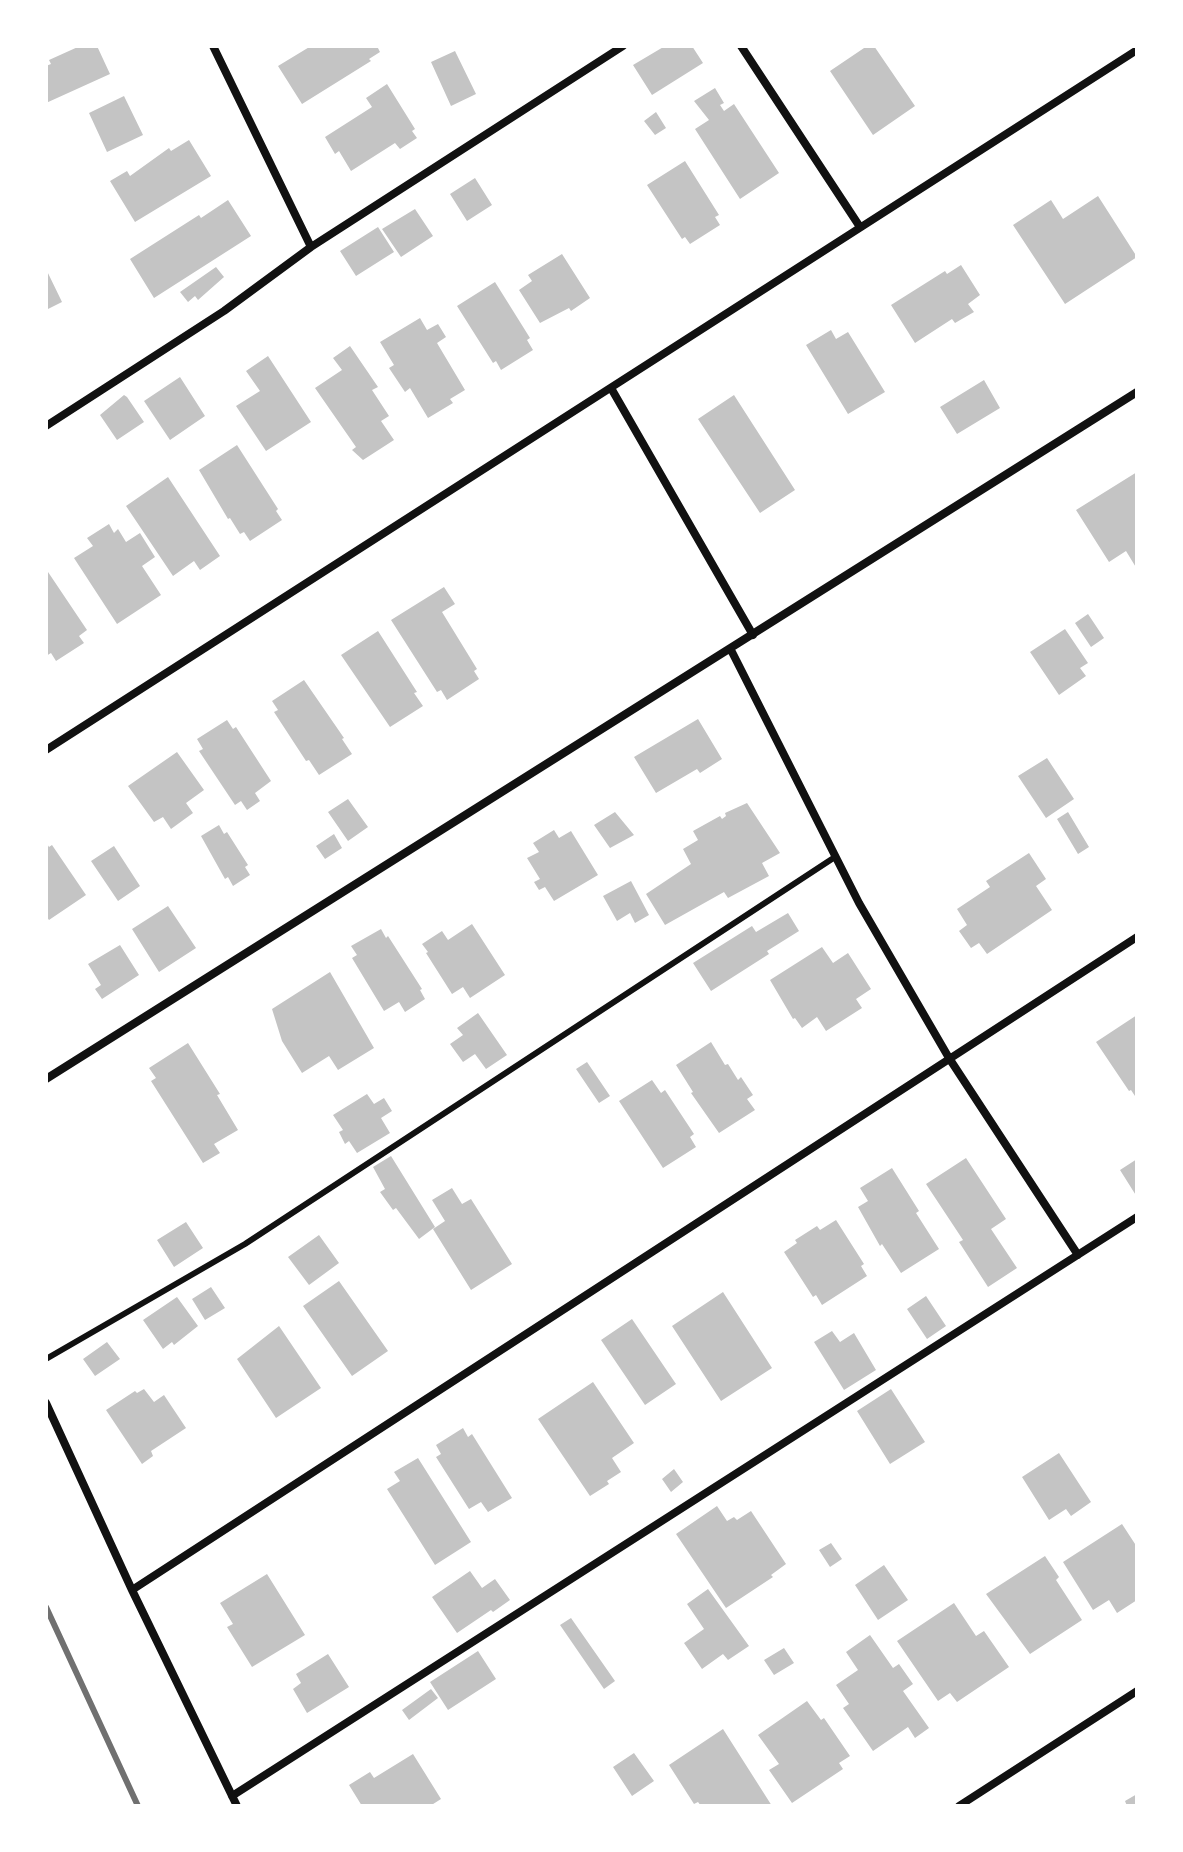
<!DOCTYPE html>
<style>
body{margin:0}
#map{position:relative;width:1183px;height:1852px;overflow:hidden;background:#fff;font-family:Barlow,sans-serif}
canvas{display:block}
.frame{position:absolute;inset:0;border:48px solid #fff;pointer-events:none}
</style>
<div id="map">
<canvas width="1183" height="1852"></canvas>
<div class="frame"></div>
</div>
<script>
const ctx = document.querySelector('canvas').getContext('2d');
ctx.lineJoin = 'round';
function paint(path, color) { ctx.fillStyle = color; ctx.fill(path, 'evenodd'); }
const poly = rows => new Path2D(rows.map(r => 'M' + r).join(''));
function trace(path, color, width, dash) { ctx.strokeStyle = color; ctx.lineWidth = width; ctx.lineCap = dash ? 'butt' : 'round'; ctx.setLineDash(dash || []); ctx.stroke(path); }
const building = poly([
 [80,46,97,46,110,74,46,103,46,66,51,64,49,60],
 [311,46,377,46,380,52,369,59,371,61,302,104,278,66],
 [665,46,692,46,703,63,652,95,633,65],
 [867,46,874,46,915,106,873,135,830,71],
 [455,51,476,94,451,106,431,62],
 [387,84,415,129,412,131,417,138,400,149,395,143,351,171,339,151,335,154,325,137,372,107,366,98],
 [715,88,724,103,720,105,724,111,734,104,779,173,740,199,695,129,709,120,694,101],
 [124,96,143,135,107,152,89,113],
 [656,112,666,128,655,135,644,121],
 [189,140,211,176,135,222,110,181,127,171,130,176,169,148,171,151],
 [685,161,719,215,715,217,720,225,690,244,685,237,682,239,647,185],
 [475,178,492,205,467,221,450,194],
 [1098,196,1137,257,1065,304,1013,225,1051,200,1063,219],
 [228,200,251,236,154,298,130,259,199,215,201,218],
 [415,209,433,236,401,257,382,229],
 [378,227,394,252,356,276,340,251],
 [562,254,590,298,571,311,569,308,540,323,519,290,532,281,528,275],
 [961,265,980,295,968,304,974,312,955,323,952,319,915,343,891,305,945,271,947,274],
 [216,267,224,277,198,300,195,296,188,302,180,292],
 [46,269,62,302,46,310],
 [495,282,530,338,527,340,533,350,501,370,496,361,493,363,457,306],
 [420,318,427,330,438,324,446,337,437,343,465,390,450,399,453,403,428,418,410,388,405,392,389,368,394,365,380,342],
 [831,330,836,339,848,332,885,392,848,414,806,345],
 [350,346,378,387,372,390,389,416,381,421,394,440,363,460,352,450,356,447,315,388,342,370,333,358],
 [268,356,311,422,266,451,236,406,260,391,246,371],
 [180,377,205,416,170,440,144,401],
 [984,380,1000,408,957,434,940,407],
 [124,395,127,397,144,422,117,440,100,415],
 [734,395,795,490,760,513,698,419],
 [237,445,278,509,276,511,282,520,250,541,244,532,240,534,230,518,228,519,199,470],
 [1137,472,1137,569,1126,551,1109,562,1076,510],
 [168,477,220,556,200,570,194,561,173,576,126,506],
 [109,524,114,533,118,529,126,542,140,533,155,557,142,566,161,595,117,624,74,558,93,546,87,538],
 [46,569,87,630,79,636,84,643,56,661,51,653,46,656],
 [444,587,455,604,442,612,477,669,474,671,479,679,447,700,441,690,437,692,391,620],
 [1088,614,1104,638,1091,647,1075,623],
 [1065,629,1088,663,1080,668,1086,676,1059,695,1030,652],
 [378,631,417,692,414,693,423,706,390,727,341,655],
 [304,680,344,738,342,739,352,754,319,775,309,760,306,761,274,712,278,710,272,701],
 [698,719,722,759,700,773,697,769,656,793,634,757],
 [227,720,233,729,236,727,271,781,255,793,260,801,247,810,241,801,235,805,199,751,203,749,197,739],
 [177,752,204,790,186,803,193,813,171,829,163,817,154,822,128,786],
 [1047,758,1074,799,1046,818,1018,776],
 [348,799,368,827,348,841,328,812],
 [747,803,780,853,762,863,769,876,728,898,724,892,665,925,646,894,691,864,683,849,698,840,693,831,720,816,722,819,726,816,725,813],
 [615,812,634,835,610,848,594,825],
 [1068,812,1089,847,1078,854,1057,819],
 [219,825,224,834,227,832,248,865,245,867,250,875,233,886,228,877,225,879,201,836],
 [554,830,559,838,571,831,598,875,554,901,545,887,539,890,534,882,540,879,527,858,539,852,533,843],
 [334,834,342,848,325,859,316,846],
 [46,842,49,847,52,845,86,895,49,920,46,916],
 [114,846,140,886,118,901,91,861],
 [1029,853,1046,879,1036,886,1052,910,987,954,979,943,971,948,959,931,967,925,957,909,990,887,986,881],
 [631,881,649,915,635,923,630,913,617,921,603,896],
 [168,906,196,948,159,972,132,929],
 [788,913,799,931,767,951,769,954,711,991,693,963,752,926,756,932],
 [472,924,505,975,470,998,463,987,452,994,426,953,428,952,422,944,442,931,448,940],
 [381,929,386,938,388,936,422,989,420,990,425,999,405,1012,399,1002,384,1011,352,958,357,955,351,946],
 [120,945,139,975,102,999,95,989,101,985,88,964],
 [822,947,833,963,848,953,871,989,856,999,862,1008,826,1031,817,1017,802,1028,795,1018,793,1019,770,980],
 [330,972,374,1048,338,1070,329,1056,302,1073,282,1041,272,1009],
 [478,1013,507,1055,486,1069,475,1054,463,1062,450,1044,463,1035,457,1028],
 [1137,1015,1137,1099,1131,1090,1129,1091,1096,1042],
 [711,1042,725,1065,728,1064,738,1080,741,1077,753,1095,747,1099,755,1110,719,1133,691,1093,693,1092,676,1065],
 [188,1043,220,1094,217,1095,238,1130,214,1144,220,1153,203,1163,151,1081,156,1078,149,1068],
 [587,1062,610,1096,599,1103,576,1069],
 [652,1080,661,1093,665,1090,694,1134,690,1137,696,1147,663,1168,619,1101],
 [367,1094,374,1104,384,1098,392,1111,381,1118,390,1133,357,1153,349,1141,345,1144,339,1132,343,1130,333,1115],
 [391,1156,435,1227,419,1239,396,1208,393,1210,380,1192,385,1189,373,1167],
 [966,1158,1006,1219,991,1229,1017,1268,988,1287,959,1242,963,1240,926,1184],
 [1137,1159,1137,1197,1120,1170],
 [892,1168,919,1211,916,1213,939,1249,901,1273,882,1244,880,1246,858,1207,868,1201,860,1188],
 [452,1188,462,1204,471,1199,512,1264,471,1290,433,1229,445,1221,432,1200],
 [836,1220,864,1264,861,1266,867,1276,822,1305,816,1295,813,1297,784,1252,797,1243,795,1240,817,1226,820,1230],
 [186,1222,203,1248,174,1267,157,1240],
 [319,1235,339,1263,309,1285,288,1257],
 [339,1281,388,1351,352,1376,303,1306],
 [211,1287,225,1308,205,1320,192,1299],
 [723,1292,772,1368,721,1401,672,1326],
 [926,1296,946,1326,927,1339,907,1309],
 [177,1297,198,1326,174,1345,172,1342,163,1349,143,1320],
 [632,1319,676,1384,645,1405,601,1340],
 [279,1326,321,1388,276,1418,237,1359],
 [832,1331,840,1342,854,1333,876,1370,844,1390,814,1342],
 [107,1342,120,1359,95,1376,83,1359],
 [593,1382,634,1443,612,1458,621,1472,607,1481,609,1484,590,1496,538,1419],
 [144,1389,154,1402,164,1395,186,1428,151,1451,153,1456,142,1464,106,1410,135,1391,137,1393],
 [891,1389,925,1442,890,1464,857,1411],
 [463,1428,468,1437,472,1434,512,1498,488,1512,481,1502,469,1509,436,1457,441,1454,436,1445],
 [1059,1453,1091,1502,1071,1516,1066,1509,1049,1520,1022,1477],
 [418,1458,471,1542,435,1565,387,1489,400,1481,394,1472],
 [674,1469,683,1482,671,1492,662,1479],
 [717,1506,727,1521,734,1517,737,1520,751,1511,786,1564,771,1575,773,1577,726,1608,676,1534],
 [1122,1524,1137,1547,1137,1600,1117,1613,1109,1600,1093,1610,1063,1562],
 [831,1543,842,1559,830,1567,819,1550],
 [1045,1556,1059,1577,1056,1580,1082,1620,1030,1654,986,1594],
 [884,1565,908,1600,878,1620,855,1585],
 [470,1571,482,1588,495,1579,510,1600,493,1612,491,1610,457,1633,432,1597],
 [267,1574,305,1635,252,1667,227,1627,233,1624,220,1603],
 [708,1589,749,1646,728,1660,723,1654,702,1669,684,1643,704,1629,687,1604],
 [954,1603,976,1636,984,1631,1009,1667,957,1702,950,1693,938,1701,897,1641],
 [571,1618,615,1681,604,1689,560,1625],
 [870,1635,893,1668,899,1664,913,1684,903,1691,929,1728,915,1738,908,1727,873,1751,843,1708,849,1704,836,1685,858,1670,846,1652],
 [784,1648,794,1663,774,1675,764,1660],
 [478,1651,496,1679,448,1710,430,1682],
 [328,1654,349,1687,307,1713,293,1689,301,1683,296,1674],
 [431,1689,438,1698,409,1720,402,1710],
 [807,1701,821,1720,824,1718,850,1756,839,1763,843,1769,792,1803,769,1770,779,1764,758,1735],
 [723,1729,772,1806,701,1806,698,1802,694,1804,669,1765],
 [634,1753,654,1781,632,1796,613,1767],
 [413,1754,441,1799,430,1806,362,1806,349,1785,370,1772,374,1778],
 [1137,1794,1137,1806,1127,1806,1125,1801]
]);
const service = poly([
 [46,1359,245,1244,835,857]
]);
const minor = poly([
 [213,46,311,247],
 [741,46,860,227],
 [611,388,753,635],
 [46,426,224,311,311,247,623,46],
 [731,650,859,903,949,1058,1078,1255],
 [46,750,1137,50],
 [46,1079,1137,392],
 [46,1403,132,1590,237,1806],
 [132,1590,1137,937],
 [232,1796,1137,1217],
 [959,1806,1137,1691]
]);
const rail = poly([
 [46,1607,138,1806]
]);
paint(building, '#c4c4c4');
trace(service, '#111', 6);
trace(minor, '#111', 8);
trace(rail, '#707070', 6);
</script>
